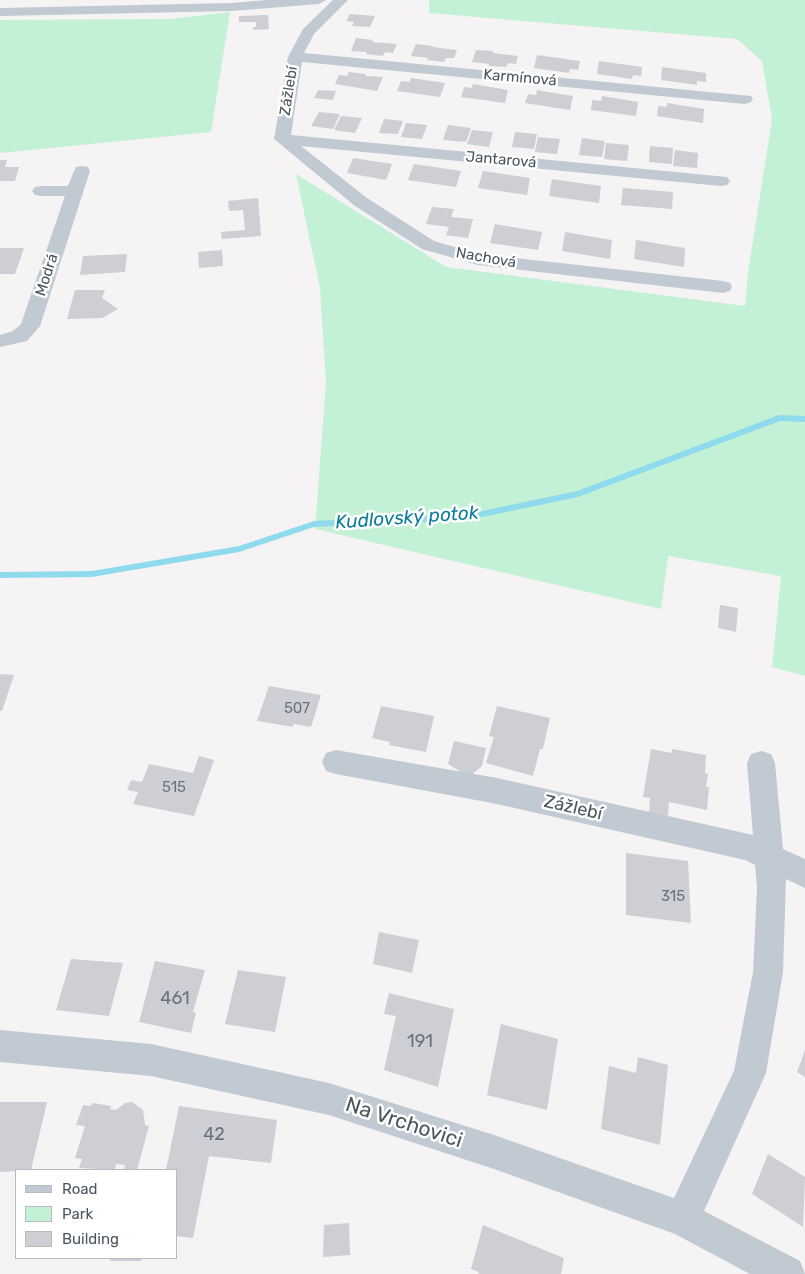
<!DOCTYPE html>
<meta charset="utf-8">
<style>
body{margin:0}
#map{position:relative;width:805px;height:1274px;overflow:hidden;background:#f5f3f3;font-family:Rubik,sans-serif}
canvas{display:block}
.legend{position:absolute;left:15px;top:1169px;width:162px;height:90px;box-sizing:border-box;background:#fff;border:1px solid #b7bbc0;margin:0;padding:6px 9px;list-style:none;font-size:15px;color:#4a5661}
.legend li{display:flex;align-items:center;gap:10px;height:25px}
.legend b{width:25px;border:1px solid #b7bbc0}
</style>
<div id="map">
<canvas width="805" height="1274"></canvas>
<ul class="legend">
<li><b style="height:6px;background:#c1cad2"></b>Road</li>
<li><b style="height:14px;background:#c3f1d5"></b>Park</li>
<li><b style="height:14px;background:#cdcfd5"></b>Building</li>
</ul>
</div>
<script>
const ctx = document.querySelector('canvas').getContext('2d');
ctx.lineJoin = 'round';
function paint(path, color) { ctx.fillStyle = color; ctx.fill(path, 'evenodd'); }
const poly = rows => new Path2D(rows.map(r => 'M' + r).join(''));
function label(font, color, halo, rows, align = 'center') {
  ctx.font = font + ' Rubik,sans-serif'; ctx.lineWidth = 5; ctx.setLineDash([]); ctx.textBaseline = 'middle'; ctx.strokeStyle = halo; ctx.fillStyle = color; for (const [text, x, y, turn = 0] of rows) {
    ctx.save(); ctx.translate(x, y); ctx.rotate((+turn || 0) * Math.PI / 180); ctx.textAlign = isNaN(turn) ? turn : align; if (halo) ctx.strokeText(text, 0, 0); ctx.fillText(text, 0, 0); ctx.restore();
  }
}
const green = poly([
 [429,0,805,0,805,676,772,667,781,576,668,556,661,609,315,529,326,383,320,288,296,174,446,267,745,306,748,273,772,119,762,61,737,39,429,13],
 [230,12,211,132,0,153,0,20,171,19]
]);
const stream = poly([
 [779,415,805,416,805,422,780,421,578,497,468,520,314,527,239,552,92,577,0,578,0,572,92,571,239,546,314,521,468,514,577,491,779,415]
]);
const building = poly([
 [350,14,375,16,370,27,352,26,354,22,346,21],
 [268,15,269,29,253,30,253,27,256,27,256,22,239,22,239,16],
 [356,38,373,40,372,42,397,44,393,53,385,52,383,56,366,54,367,52,351,51],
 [416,44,433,46,432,47,457,50,454,58,446,58,444,62,427,60,428,58,411,56],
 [476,50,493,51,493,53,518,56,516,64,508,63,506,67,489,66,489,64,472,62],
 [537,55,580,61,578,70,570,69,569,73,534,68],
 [599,61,642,67,641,76,633,75,632,79,597,74],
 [662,67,706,73,706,82,697,81,697,85,661,80],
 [349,72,366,74,366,76,383,77,377,91,335,84,339,75,347,76],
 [411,78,445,83,440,97,397,91,401,81,409,82],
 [473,84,508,90,505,103,461,97,464,87,472,88],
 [318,90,336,91,333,100,314,98],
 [537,90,573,96,570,110,525,103,528,94,536,95],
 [602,96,638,102,636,116,591,110,592,100,601,101],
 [667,103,704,109,703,123,657,116,658,106,667,107],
 [319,112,340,114,333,129,311,126],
 [341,116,362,118,355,133,334,130],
 [384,119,403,121,398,134,379,133],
 [406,123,427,125,422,139,401,137],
 [448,125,471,128,466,142,443,140],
 [472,130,493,132,489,147,467,144],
 [515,132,537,134,534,149,512,147],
 [538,137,560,139,557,154,535,152],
 [582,138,605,141,602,157,579,155],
 [606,143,629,145,627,161,604,159],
 [650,146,673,148,672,164,649,162],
 [675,150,698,153,697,168,673,166],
 [353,158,392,164,386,180,347,173],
 [0,160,7,160,5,167,19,167,15,181,0,181],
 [414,164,461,171,456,187,408,180],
 [483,171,530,178,527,195,478,188],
 [552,179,601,186,599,203,549,196],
 [623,188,673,192,672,209,621,205],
 [258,198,261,236,222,239,221,232,245,230,243,210,229,211,228,201],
 [432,207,454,209,451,217,473,219,468,238,446,235,449,227,426,224],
 [495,224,542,232,538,250,490,243],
 [565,232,612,240,610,259,562,251],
 [636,240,685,248,684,267,634,259],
 [0,248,24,248,15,274,0,274],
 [222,250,223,266,199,268,198,252],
 [127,254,125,272,80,275,83,256],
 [75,290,105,290,102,298,118,309,102,318,67,319],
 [720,605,738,608,736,632,718,628],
 [0,674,14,675,2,711,0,711],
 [269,686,321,695,311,727,294,724,293,727,257,721],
 [381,706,434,716,426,752,389,745,390,742,372,738],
 [497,706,550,718,543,749,540,749,533,776,486,763,494,737,489,736],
 [454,741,486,748,482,766,469,777,448,764],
 [651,749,672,753,672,749,706,755,705,773,708,774,706,787,709,787,707,810,669,802,668,816,649,813,650,798,643,797],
 [199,756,214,760,194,816,133,804,138,792,127,790,131,780,142,782,149,764,193,773],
 [626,853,688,861,691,923,626,915],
 [379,932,419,940,412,973,373,964],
 [71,959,123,963,109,1016,56,1010],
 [155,961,205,970,193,1012,196,1013,191,1033,139,1022],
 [238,970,286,977,275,1032,225,1024],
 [389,993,454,1009,438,1087,384,1070,396,1016,384,1014],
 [501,1024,558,1039,547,1110,487,1095],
 [805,1050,805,1077,797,1072],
 [638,1057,668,1065,660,1145,601,1129,609,1066,636,1073],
 [0,1102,47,1102,31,1170,0,1172],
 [132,1102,143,1110,145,1125,149,1126,137,1170,124,1170,125,1165,116,1164,115,1170,79,1168,82,1159,75,1158,85,1126,76,1125,83,1105,91,1106,92,1103,111,1106,110,1109,116,1110,125,1103],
 [179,1106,277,1120,271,1163,209,1156,193,1238,176,1236,176,1170,166,1170],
 [768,1154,805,1177,803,1227,752,1194],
 [349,1223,350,1255,323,1257,324,1225],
 [483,1225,564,1258,561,1274,478,1274,479,1272,471,1269],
 [110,1258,142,1258,141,1261,110,1261]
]);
const minor = poly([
 [267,0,326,0,319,4,232,11,0,16,0,8,232,3,267,0],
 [333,0,348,0,314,34,304,53,751,96,753,99,751,102,745,104,302,62,291,135,727,177,730,181,727,185,721,186,301,146,367,198,434,241,479,254,723,281,730,283,732,287,730,291,723,293,478,265,422,249,355,206,274,139,288,57,303,29,333,0],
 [82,166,88,167,90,171,40,326,27,341,0,347,0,335,13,331,21,324,65,196,41,196,35,195,32,191,35,187,41,186,68,186,74,171,76,167,82,166],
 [336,750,497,778,753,835,747,763,751,754,761,751,771,754,775,763,783,849,805,859,805,888,786,879,783,972,766,1073,704,1211,800,1261,805,1274,750,1274,675,1234,494,1169,329,1115,151,1076,0,1062,0,1030,151,1044,329,1083,494,1135,674,1198,734,1071,753,972,757,888,755,865,745,860,497,804,336,774,326,771,322,762,326,753,336,750]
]);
const farStreetnames = [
 ["Karmínová",520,78,5],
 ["Zážlebí",289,91,-81],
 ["Jantarová",501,160,5],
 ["Nachová",486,258,10],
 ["Modrá",47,275,-72]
];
const numberNames = [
 ["507",297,709],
 ["515",174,788],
 ["315",673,897]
];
const streetNames = [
 ["Zážlebí",573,808,13]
];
const nearNumbernames = [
 ["461",175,999],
 ["191",420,1042],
 ["42",214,1135]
];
const waterNames = [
 ["Kudlovský potok",407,518,-4]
];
const nearStreetnames = [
 ["Na Vrchovici",404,1123,18]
];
paint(green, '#c3f1d5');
paint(stream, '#90daee');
paint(building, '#cdcfd5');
paint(minor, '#c1cad2');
label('15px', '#4a5661', '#fff', farStreetnames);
label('15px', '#6b747e', null, numberNames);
label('18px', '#4a5661', '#fff', streetNames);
label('18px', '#6b747e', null, nearNumbernames);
label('italic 19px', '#0c7c9b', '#fff', waterNames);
label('21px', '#4a5661', '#fff', nearStreetnames);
</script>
